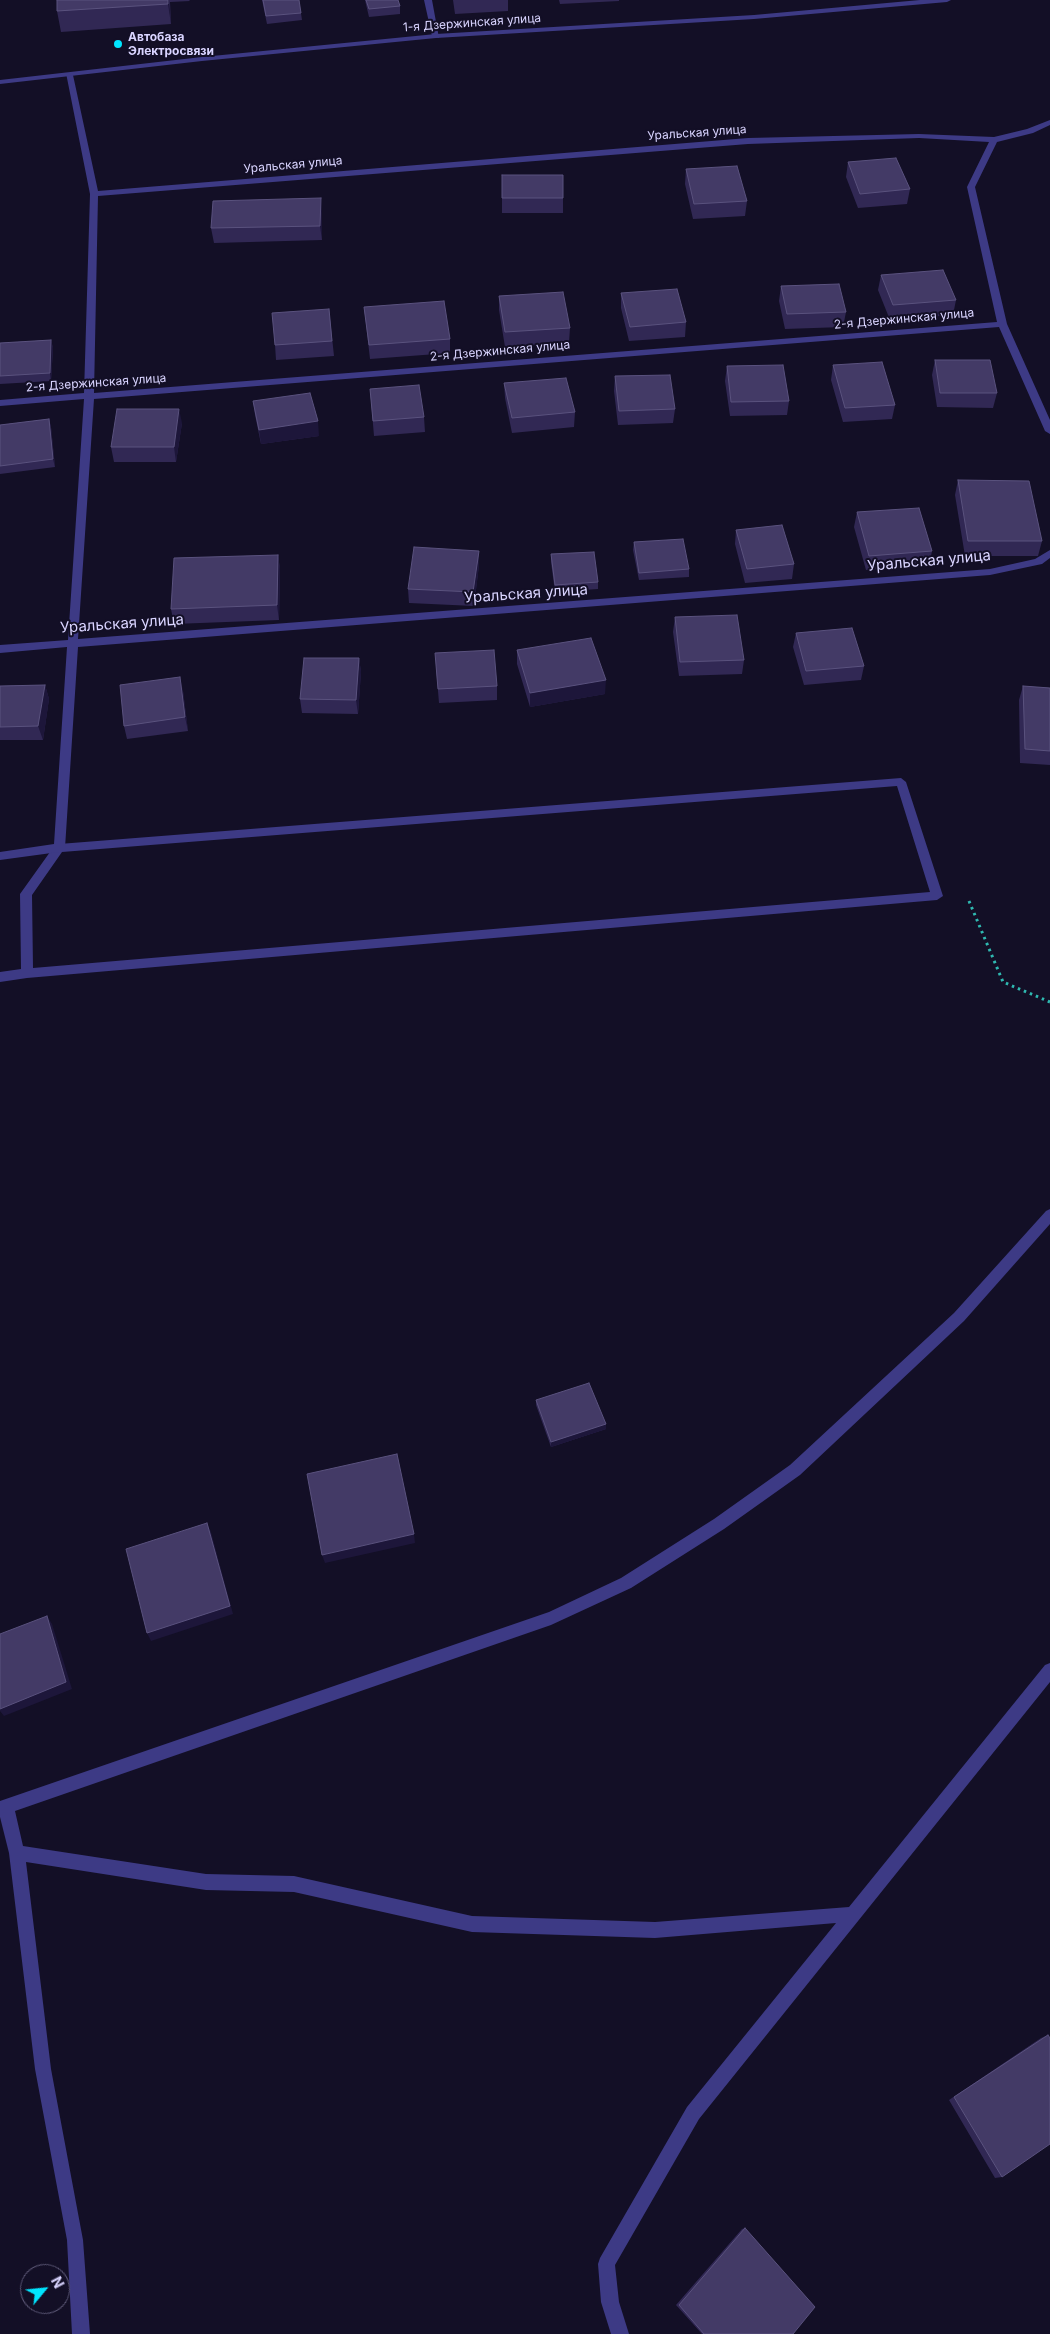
<!DOCTYPE html>
<meta charset="utf-8">
<style>
body{margin:0}
#map{position:relative;width:1050px;height:2334px;overflow:hidden;background:#130f26;font-family:Inter,sans-serif}
canvas{display:block}
.north{position:absolute;left:20px;top:2264px;width:50px;height:50px;box-sizing:border-box;background:#130f26;border:1px solid #625e7d;border-radius:50%;rotate:62deg;font-size:14px;font-weight:700;line-height:20px;text-align:center;color:#d9d4ff}
.north::after{content:'';display:block;margin:auto;width:18px;height:22px;background:#00e5ff;clip-path:polygon(50% 0,100% 100%,50% 72%,0 100%)}
</style>
<div id="map">
<canvas width="1050" height="2334"></canvas>
<div class="north">N</div>
</div>
<script>
const ctx = document.querySelector('canvas').getContext('2d');
ctx.lineJoin = 'round';
const poly = rows => new Path2D(rows.map(r => 'M' + r).join(''));
function trace(path, color, width, dash) { ctx.strokeStyle = color; ctx.lineWidth = width; ctx.lineCap = dash ? 'butt' : 'round'; ctx.setLineDash(dash || []); ctx.stroke(path); }
function paint(path, color) { ctx.fillStyle = color; ctx.fill(path, 'evenodd'); }
function label(font, color, halo, rows, align = 'center') {
  ctx.font = font + ' Inter,sans-serif'; ctx.lineWidth = 4; ctx.setLineDash([]); ctx.textBaseline = 'middle'; ctx.strokeStyle = halo; ctx.fillStyle = color; for (const [text, x, y, turn = 0] of rows) {
    ctx.save(); ctx.translate(x, y); ctx.rotate((+turn || 0) * Math.PI / 180); ctx.textAlign = isNaN(turn) ? turn : align; if (halo) ctx.strokeText(text, 0, 0); ctx.fillText(text, 0, 0); ctx.restore();
  }
}
const path = poly([
 [969,901,1003,982,1050,1002]
]);
const service = poly([
 [901,778,906,782,943,896,937,900,27,978,0,982,0,972,21,969,20,894,55,845,59,844,901,778],
 [897,786,930,892,33,968,32,895,62,852,897,786]
]);
const minor = poly([
 [424,0,432,0,439,38,432,36,424,0],
 [66,73,73,75,98,191,748,138,919,134,994,137,1027,129,1050,120,1050,125,1033,133,997,142,975,187,1007,324,1050,420,1050,434,1045,431,999,327,94,399,78,639,990,569,1035,559,1050,550,1050,558,1042,564,990,575,78,647,65,848,59,852,0,860,0,852,54,844,67,647,0,653,0,645,68,640,84,399,0,406,0,400,84,393,90,194,66,73],
 [919,138,989,142,967,187,997,322,94,393,98,196,748,144,919,138],
 [1050,1209,1050,1224,964,1321,800,1475,724,1529,631,1588,551,1625,15,1811,23,1846,206,1874,294,1876,472,1916,655,1922,849,1907,1045,1665,1050,1663,1050,1682,699,2119,615,2265,619,2302,629,2334,611,2334,601,2302,598,2264,600,2258,687,2107,836,1923,655,1938,472,1932,294,1892,206,1890,26,1862,51,2069,83,2240,90,2334,72,2334,67,2240,35,2069,9,1853,0,1817,0,1801,549,1612,621,1578,714,1519,790,1465,954,1313,1046,1211,1050,1209]
]);
const tertiary = poly([
 [920,0,951,0,947,2,754,19,436,38,202,61,0,84,0,80,202,57,436,34,754,15,920,0]
]);
const wall = poly([
 [57,0,189,0,190,1,170,2,171,24,61,32,57,11],
 [262,0,299,0,302,20,267,24],
 [365,0,398,0,400,6,400,14,369,17],
 [453,0,508,0,508,11,455,14],
 [559,0,619,0,619,1,560,4],
 [848,162,910,189,907,204,858,208,846,177],
 [686,169,747,201,745,216,693,219,685,184],
 [502,175,563,198,563,213,502,213],
 [322,213,322,240,214,243,211,228],
 [881,275,956,300,953,315,890,320,878,290],
 [781,286,846,312,843,327,785,329,779,301],
 [621,293,686,322,685,337,629,341,621,308],
 [499,296,570,328,569,343,505,347,499,310],
 [364,307,450,339,450,353,370,359],
 [329,309,334,356,276,360,275,345],
 [51,340,53,348,51,381,0,384,0,343],
 [935,360,997,393,993,408,937,407,932,375],
 [833,365,895,405,892,419,843,422,831,380],
 [727,366,789,401,787,415,730,416,725,381],
 [615,376,675,409,673,423,618,425,614,391],
 [504,383,575,412,574,427,512,433,505,398],
 [370,389,424,417,425,432,374,436],
 [253,401,319,436,261,444,255,415],
 [49,419,51,427,55,467,0,474,0,425],
 [182,423,176,462,114,462,111,447],
 [958,480,1042,541,1038,556,965,556,955,495],
 [857,512,932,551,929,566,866,570,854,527],
 [736,530,794,564,792,579,745,583,735,544],
 [634,542,689,569,689,577,639,580,633,550],
 [479,551,479,565,474,606,409,603,408,589],
 [551,554,598,582,598,589,555,592,551,562],
 [278,555,280,569,279,620,174,624,171,609],
 [675,617,744,660,742,674,679,676,673,632],
 [796,633,864,666,861,680,804,685,793,647],
 [517,650,605,694,530,707,517,664],
 [359,658,361,672,358,714,302,713,300,699],
 [436,667,497,686,497,700,439,703],
 [45,685,49,699,43,740,0,740,0,686],
 [1023,686,1050,688,1050,765,1020,763,1019,700],
 [183,691,188,731,127,739,124,726],
 [536,1400,606,1424,606,1429,551,1447,536,1405],
 [1048,2035,1002,2177,995,2178,949,2100,1041,2038],
 [745,2228,793,2334,702,2334,676,2305,742,2229]
]);
const shadedWall = poly([
 [168,0,169,0,171,24,168,4],
 [321,198,322,213,322,240,320,226],
 [51,340,53,348,51,381,50,373],
 [179,409,182,423,176,462,174,447],
 [49,419,51,427,55,467,53,459],
 [318,421,319,436,261,444,259,430],
 [479,551,479,565,474,606,473,592],
 [278,555,280,569,279,620,277,605],
 [359,658,361,672,358,714,356,700],
 [180,677,183,691,188,731,185,717],
 [606,680,605,694,530,707,530,693],
 [45,685,49,699,43,740,38,726],
 [606,1424,606,1429,551,1447,551,1442],
 [207,1523,211,1532,233,1614,151,1641,147,1633],
 [414,1534,415,1543,325,1563,322,1555],
 [47,1616,52,1624,72,1689,4,1716,0,1711,0,1709]
]);
const building = poly([
 [57,0,168,0,168,4,57,11,57,0],
 [263,0,299,0,301,13,266,16,263,0],
 [366,0,398,0,400,6,369,9,366,0],
 [896,158,910,189,860,194,848,162,896,158],
 [737,166,747,201,694,204,686,169,737,166],
 [502,175,563,175,563,198,502,198,502,175],
 [321,198,320,226,211,228,213,201,321,198],
 [943,270,956,300,893,305,881,275,943,270],
 [839,284,846,312,787,314,781,286,839,284],
 [677,289,686,322,630,327,621,293,677,289],
 [563,292,570,328,505,332,499,296,563,292],
 [444,301,450,339,369,345,364,307,444,301],
 [329,309,332,341,275,345,272,313,329,309],
 [51,340,50,373,0,376,0,343,51,340],
 [935,360,990,360,997,393,940,393,935,360],
 [882,362,895,405,845,408,833,365,882,362],
 [783,365,789,401,731,402,727,366,783,365],
 [670,375,675,409,619,411,615,376,670,375],
 [566,378,575,412,512,418,504,383,566,378],
 [419,385,424,417,373,421,370,389,419,385],
 [310,393,318,421,259,430,253,401,310,393],
 [117,409,179,409,174,447,111,447,117,409],
 [49,419,53,459,0,466,0,425,49,419],
 [958,480,1029,481,1042,541,968,541,958,480],
 [919,508,932,551,869,556,857,512,919,508],
 [782,525,794,564,747,569,736,530,782,525],
 [683,539,689,569,639,573,634,542,683,539],
 [414,547,479,551,473,592,408,589,414,547],
 [594,552,598,582,555,585,551,554,594,552],
 [278,555,277,605,171,609,174,558,278,555],
 [737,615,744,660,680,662,675,617,737,615],
 [852,628,864,666,806,671,796,633,852,628],
 [591,638,606,680,530,693,517,650,591,638],
 [494,650,497,686,438,689,435,653,494,650],
 [304,658,359,658,356,700,300,699,304,658],
 [180,677,185,717,124,726,120,685,180,677],
 [45,685,38,726,0,727,0,686,45,685],
 [1023,686,1050,688,1050,751,1025,749,1023,686],
 [589,1383,606,1424,551,1442,536,1400,589,1383],
 [397,1454,414,1534,322,1555,307,1474,397,1454],
 [207,1523,230,1606,147,1633,126,1549,207,1523],
 [47,1616,66,1682,0,1709,0,1634,47,1616],
 [1048,2035,1050,2038,1050,2144,1002,2177,954,2097,1048,2035],
 [745,2228,815,2307,793,2334,704,2334,679,2305,745,2228]
]);
const markers = [
 [118,44,5,"#00e5ff"]
];
const farStreetnames = [
 ["1-я Дзержинская улица",472,23,-4],
 ["Уральская улица",697,133,-4],
 ["Уральская улица",293,165,-5],
 ["2-я Дзержинская улица",904,319,-5],
 ["2-я Дзержинская улица",500,351,-5],
 ["2-я Дзержинская улица",96,383,-4]
];
const farPoinames = [
 ["Автобаза",128,37],
 ["Электросвязи",128,51]
];
const streetNames = [
 ["Уральская улица",929,561,-5],
 ["Уральская улица",526,594,-4],
 ["Уральская улица",122,624,-4]
];
trace(path, '#2fb8b0', 3, [2.5, 4]);
paint(service, '#3d3a85');
paint(minor, '#3d3a85');
paint(tertiary, '#3d3a85');
paint(wall, '#312854');
paint(shadedWall, '#1d163a');
paint(building, '#433a66');
trace(building, '#5a527e', 1);
for (const [x, y, r, color] of markers) { const dot = new Path2D(); dot.arc(x, y, r, 0, 2 * Math.PI); ctx.fillStyle = color; ctx.fill(dot); trace(dot, '#130f26', 2); }
label('12px', '#d9d4ff', '#130f26', farStreetnames);
label('bold 12px', '#d9d4ff', '#130f26', farPoinames, 'left');
label('15px', '#d9d4ff', '#130f26', streetNames);
</script>
